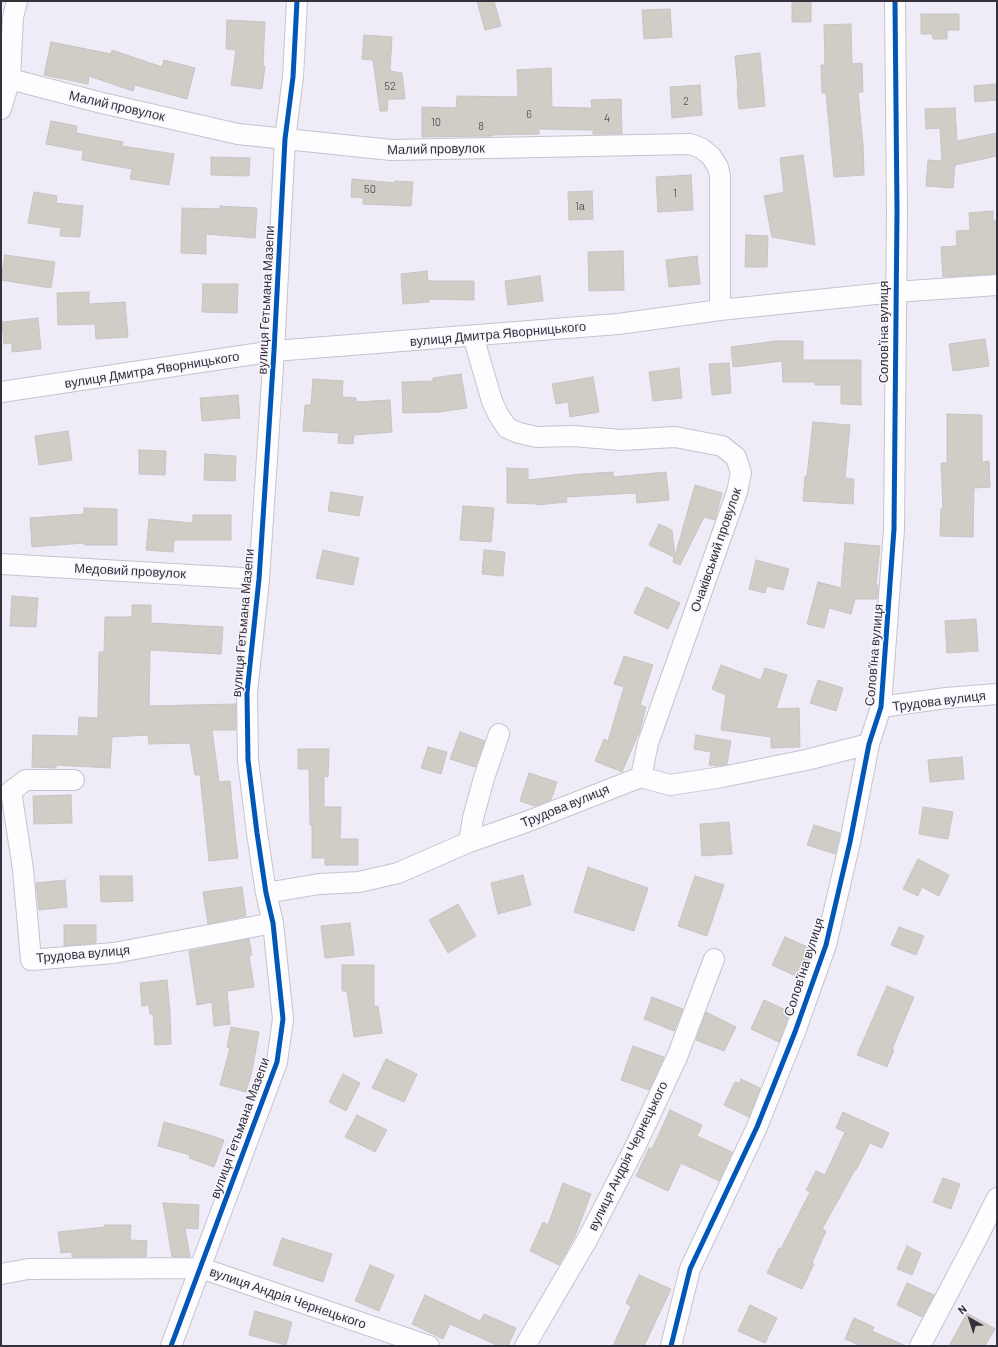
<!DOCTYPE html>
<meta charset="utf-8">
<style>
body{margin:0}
#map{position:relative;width:998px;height:1347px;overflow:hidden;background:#efecf8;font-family:Barlow,sans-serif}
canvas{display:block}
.frame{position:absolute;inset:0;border:2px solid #34313c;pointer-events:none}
.north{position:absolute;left:950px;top:1299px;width:40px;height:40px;-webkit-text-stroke:3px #f8f6fc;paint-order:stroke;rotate:321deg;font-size:11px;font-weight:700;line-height:16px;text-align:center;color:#34313c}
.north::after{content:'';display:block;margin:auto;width:14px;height:18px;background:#34313c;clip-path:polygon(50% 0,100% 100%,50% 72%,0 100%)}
</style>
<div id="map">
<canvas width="998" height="1347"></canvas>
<div class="frame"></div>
<div class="north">N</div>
</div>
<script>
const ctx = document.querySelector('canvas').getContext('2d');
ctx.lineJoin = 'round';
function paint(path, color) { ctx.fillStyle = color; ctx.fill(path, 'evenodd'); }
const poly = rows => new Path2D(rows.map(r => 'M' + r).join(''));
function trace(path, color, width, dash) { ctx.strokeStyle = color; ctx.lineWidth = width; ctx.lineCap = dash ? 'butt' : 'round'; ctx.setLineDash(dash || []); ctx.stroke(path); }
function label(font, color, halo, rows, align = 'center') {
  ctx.font = font + ' Barlow,sans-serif'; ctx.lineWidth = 3; ctx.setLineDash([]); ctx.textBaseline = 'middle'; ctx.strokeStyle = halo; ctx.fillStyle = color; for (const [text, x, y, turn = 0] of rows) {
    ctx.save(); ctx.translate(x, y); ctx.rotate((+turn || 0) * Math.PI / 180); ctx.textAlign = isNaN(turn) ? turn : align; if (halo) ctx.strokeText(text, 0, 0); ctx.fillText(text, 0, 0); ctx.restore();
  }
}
const building = poly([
 [477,1,494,1,501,26,485,30,477,1],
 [792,1,811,1,811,22,792,22,792,1],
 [670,9,672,37,644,39,642,10,670,9],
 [921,14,959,14,959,30,947,30,947,39,933,39,932,34,921,34,921,14],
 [227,20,265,22,263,66,265,66,262,89,231,85,236,50,226,49,227,20],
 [851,24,852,64,862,63,863,92,858,92,863,145,864,175,834,177,826,93,822,93,821,65,825,65,824,25,851,24],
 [364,35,392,37,390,71,402,73,405,99,388,99,387,111,380,111,373,60,362,59,364,35],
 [51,42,111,54,112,50,162,67,164,60,195,68,187,99,135,85,133,91,89,76,88,84,44,75,51,42],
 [760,53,765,106,739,109,737,89,738,89,735,56,760,53],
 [551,68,552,107,592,108,591,100,621,99,622,134,593,134,593,130,539,129,539,134,492,135,492,136,422,137,422,107,456,108,457,96,518,97,517,70,551,68],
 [997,84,997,100,975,102,974,86,997,84],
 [700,85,702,115,672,118,670,87,700,85],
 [955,108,957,141,997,133,997,156,955,165,953,188,926,186,928,160,942,161,940,128,926,129,925,109,955,108],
 [51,121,77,126,76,133,123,142,122,146,174,154,169,185,130,179,132,169,82,160,83,151,46,144,51,121],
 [803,155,810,204,815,245,772,237,764,196,784,192,780,158,803,155],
 [211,157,250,158,249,176,211,175,211,157],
 [691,175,693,210,658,212,656,177,691,175],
 [352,179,395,183,395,181,413,182,411,206,363,204,363,198,351,197,352,179],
 [592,191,593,219,569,220,568,192,592,191],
 [34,192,57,196,56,203,83,206,80,237,60,236,61,228,28,223,34,192],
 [220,206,257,208,255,238,206,234,206,254,181,253,182,208,220,209,220,206],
 [993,211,993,221,997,221,997,274,943,277,941,247,957,246,956,231,970,230,969,213,993,211],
 [746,235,768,236,767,267,745,267,746,235],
 [623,251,624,290,589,291,588,252,623,251],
 [5,255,55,262,51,288,1,280,5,255],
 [697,256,700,284,669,287,666,260,697,256],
 [427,271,428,281,474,281,474,300,429,299,429,302,403,304,401,274,427,271],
 [540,276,543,301,508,305,505,281,540,276],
 [203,284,238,284,237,313,202,312,203,284],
 [89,292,89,304,125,302,128,337,96,339,95,324,58,325,57,293,89,292],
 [38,318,41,349,12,352,12,343,4,344,2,322,38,318],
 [985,339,989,366,953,371,949,344,985,339],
 [776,341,803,341,803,360,861,360,861,405,841,404,841,385,815,385,815,382,783,382,782,361,733,367,731,347,776,341],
 [729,363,731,393,712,395,709,364,729,363],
 [679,368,682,398,653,401,649,372,679,368],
 [461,374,467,408,439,412,403,413,402,382,433,381,433,378,461,374],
 [593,377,599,412,570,417,568,402,556,404,552,384,593,377],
 [313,379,343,381,342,397,356,398,356,402,390,400,392,432,354,435,353,444,338,443,339,433,303,431,305,405,311,405,313,379],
 [238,395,240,418,202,421,200,398,238,395],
 [947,414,982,415,982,462,989,461,990,487,974,488,973,537,940,536,941,509,943,509,941,463,947,463,947,414],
 [813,422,850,425,845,478,854,479,853,504,803,501,805,476,807,476,813,422],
 [68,431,72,460,39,465,35,436,68,431],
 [139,450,166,451,165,475,139,474,139,450],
 [205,454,236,456,235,481,204,480,205,454],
 [507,468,528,469,528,480,582,474,613,472,613,477,666,472,669,500,637,503,636,493,566,497,567,502,537,505,537,504,507,503,507,468],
 [695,485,722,493,715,520,704,517,680,565,673,562,674,557,649,545,659,524,672,530,675,556,695,485],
 [331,492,363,497,359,516,328,511,331,492],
 [463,506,494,508,491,542,460,540,463,506],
 [84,508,117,509,117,545,84,545,84,543,32,547,30,518,84,514,84,508],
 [193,515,231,515,231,540,174,540,173,552,146,550,149,519,193,523,193,515],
 [845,543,880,546,876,585,878,585,877,599,855,599,851,614,829,608,824,628,807,624,818,582,841,588,845,543],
 [323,550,359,558,353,585,316,578,323,550],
 [484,550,505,552,503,576,482,574,484,550],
 [756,560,789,569,783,590,767,586,765,593,749,589,756,560],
 [646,587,680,603,668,629,634,613,646,587],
 [12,596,38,598,36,627,10,626,12,596],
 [132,605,151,605,151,623,223,627,221,654,150,650,149,706,236,704,236,730,212,730,219,782,230,781,235,833,238,858,209,861,200,775,195,775,190,743,149,744,148,735,112,737,110,768,56,765,56,768,32,767,33,735,78,736,79,717,98,718,99,652,104,652,105,617,132,617,132,605],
 [976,619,978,651,947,653,945,621,976,619],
 [624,656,653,665,640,705,646,707,640,730,622,772,595,761,604,739,608,741,624,687,614,684,624,656],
 [721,665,761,680,765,668,787,675,776,709,799,708,800,747,771,748,771,737,721,730,726,695,712,689,721,665],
 [818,680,843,688,836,711,810,703,818,680],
 [460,732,485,741,475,767,450,759,460,732],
 [696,735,731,741,727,764,718,766,709,765,711,752,694,749,696,735],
 [428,747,447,752,441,774,421,768,428,747],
 [298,749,329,749,328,777,324,776,324,807,341,807,340,839,358,839,358,865,325,865,325,858,312,858,312,825,310,825,309,769,298,769,298,749],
 [962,757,964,779,930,782,928,760,962,757],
 [529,773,557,782,551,800,535,806,520,801,529,773],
 [71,795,72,823,34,824,33,796,71,795],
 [923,807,953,812,948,839,919,834,923,807],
 [729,822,732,854,702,856,700,824,729,822],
 [814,825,840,833,835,854,807,845,814,825],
 [918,859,949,875,939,896,922,887,918,896,903,889,918,859],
 [588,867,648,888,634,931,574,912,588,867],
 [523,875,531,905,498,914,491,883,523,875],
 [100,876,132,876,133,901,101,902,100,876],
 [695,876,724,885,707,936,678,926,695,876],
 [65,880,67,907,39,910,36,883,65,880],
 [242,887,246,916,208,924,203,892,242,887],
 [458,904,476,936,448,953,429,920,458,904],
 [350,923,354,955,325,958,321,926,350,923],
 [64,925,96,925,96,943,64,946,64,925],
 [899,927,924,936,916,955,891,945,899,927],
 [785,937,812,949,802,979,772,965,785,937],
 [249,939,252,955,249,955,254,987,227,991,230,1024,214,1026,212,1002,197,1005,189,951,249,939],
 [342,965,374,965,374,1007,378,1006,382,1033,354,1037,347,991,342,991,342,965],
 [167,980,170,1012,171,1044,155,1045,153,1014,150,1014,149,1005,142,1006,140,983,167,980],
 [887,986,914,997,892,1049,894,1050,887,1067,857,1055,887,986],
 [652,997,683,1009,674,1031,644,1019,652,997],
 [764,1000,790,1012,779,1042,751,1029,764,1000],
 [706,1012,736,1027,724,1051,696,1040,706,1012],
 [231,1027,259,1032,252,1071,246,1092,220,1085,230,1048,227,1047,231,1027],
 [633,1046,664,1057,649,1090,621,1080,633,1046],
 [386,1059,417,1074,404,1102,372,1088,386,1059],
 [343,1074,360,1083,346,1111,329,1102,343,1074],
 [741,1079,760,1088,749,1117,724,1105,735,1082,740,1083,741,1079],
 [670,1110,702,1125,697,1136,732,1152,719,1181,681,1163,668,1191,636,1176,649,1148,652,1149,670,1110],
 [843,1112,889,1133,882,1148,870,1143,856,1170,855,1170,822,1229,826,1231,812,1263,814,1264,802,1289,767,1273,779,1248,781,1249,810,1192,806,1190,816,1171,825,1175,845,1132,836,1128,843,1112],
 [357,1115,387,1130,375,1152,345,1137,357,1115],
 [164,1122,197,1131,224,1140,214,1167,189,1158,190,1155,158,1146,164,1122],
 [943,1178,960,1184,951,1209,933,1202,943,1178],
 [563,1183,591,1194,575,1236,559,1265,530,1251,543,1222,548,1225,563,1183],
 [163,1203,199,1205,198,1229,185,1228,190,1257,172,1257,163,1203],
 [105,1225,131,1225,130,1240,147,1241,146,1257,72,1257,72,1252,61,1253,58,1232,105,1227,105,1225],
 [282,1238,332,1254,323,1282,273,1265,282,1238],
 [907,1246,921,1253,912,1275,897,1269,907,1246],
 [370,1265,394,1275,379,1311,355,1301,370,1265],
 [639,1275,671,1289,644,1346,613,1346,631,1306,626,1303,639,1275],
 [907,1283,934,1295,922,1317,897,1305,907,1283],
 [425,1295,480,1321,484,1314,516,1328,508,1346,499,1346,450,1324,443,1339,412,1324,425,1295],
 [750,1305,777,1318,765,1343,738,1331,750,1305],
 [255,1311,292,1322,286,1345,249,1335,255,1311],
 [967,1313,995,1329,985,1346,949,1346,967,1313],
 [854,1318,874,1327,872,1331,906,1346,861,1346,845,1339,854,1318]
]);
const minor = poly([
 [10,79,102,103,238,134,391,150,690,144,701,148,711,156,718,167,720,176,720,310],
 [1,109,10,79,13,17,17,1],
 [473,336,492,401,498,414,507,428,519,433,537,437,573,436,621,440,675,437,722,446,736,457,741,473,737,492,648,743,641,777],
 [1,392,274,351,618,324,720,310,895,292,997,285],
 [1,564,259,579],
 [881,707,946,698,997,694],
 [74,780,26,780,11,791,23,869,31,960,114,953,273,923],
 [469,842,473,818,484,778,499,734],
 [266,893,319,884,359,882,398,873,469,842,526,822,641,777,670,785,722,777,806,760,869,744],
 [1,1274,28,1269,201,1268,429,1346],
 [171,1346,277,1062,283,1019,273,923,266,893,257,833,248,760,247,693,259,579,274,351,285,139,293,77,297,1],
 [525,1346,587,1240,636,1145,677,1057,714,959],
 [671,1346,690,1269,757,1127,795,1032,826,945,850,842,869,744,881,707,894,529,897,211,895,1],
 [920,1346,977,1238,997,1198]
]);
const cycleway = poly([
 [171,1346,277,1062,283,1019,273,923,266,893,257,833,248,760,247,693,259,579,274,351,285,139,293,77,297,1],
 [671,1346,690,1269,757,1127,795,1032,826,945,850,842,869,744,881,707,894,529,897,211,895,1]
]);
const numberNames = [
 ["52",390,86],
 ["2",686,101],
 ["6",529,114],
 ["4",607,118],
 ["10",436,122],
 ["8",481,126],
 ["50",370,189],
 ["1",675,193],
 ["1а",580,206]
];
const streetNames = [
 ["Малий провулок",117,106,13],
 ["Малий провулок",436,149,-1],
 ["вулиця Гетьмана Мазепи",266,300,-87],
 ["Солов'їна вулиця",884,332,-90],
 ["вулиця Дмитра Яворницького",498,334,-5],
 ["вулиця Дмитра Яворницького",152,370,-9],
 ["Очаківський провулок",716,550,-71],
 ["Медовий провулок",130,571,3],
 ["вулиця Гетьмана Мазепи",243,623,-85],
 ["Солов'їна вулиця",874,655,-85],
 ["Трудова вулиця",939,701,-7],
 ["Трудова вулиця",565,806,-22],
 ["Трудова вулиця",83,954,-5],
 ["Солов'їна вулиця",804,967,-72],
 ["вулиця Гетьмана Мазепи",240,1128,-70],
 ["вулиця Андрія Чернецького",628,1156,-64],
 ["вулиця Андрія Чернецького",288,1298,19]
];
paint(building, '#cfcdc6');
trace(building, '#c6c4c4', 1);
trace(minor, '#c6c3ce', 22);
trace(minor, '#fdfcfe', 20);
trace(cycleway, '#0057b8', 5);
label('11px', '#5b585e', null, numberNames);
label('13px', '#34313c', '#f8f6fc', streetNames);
</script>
